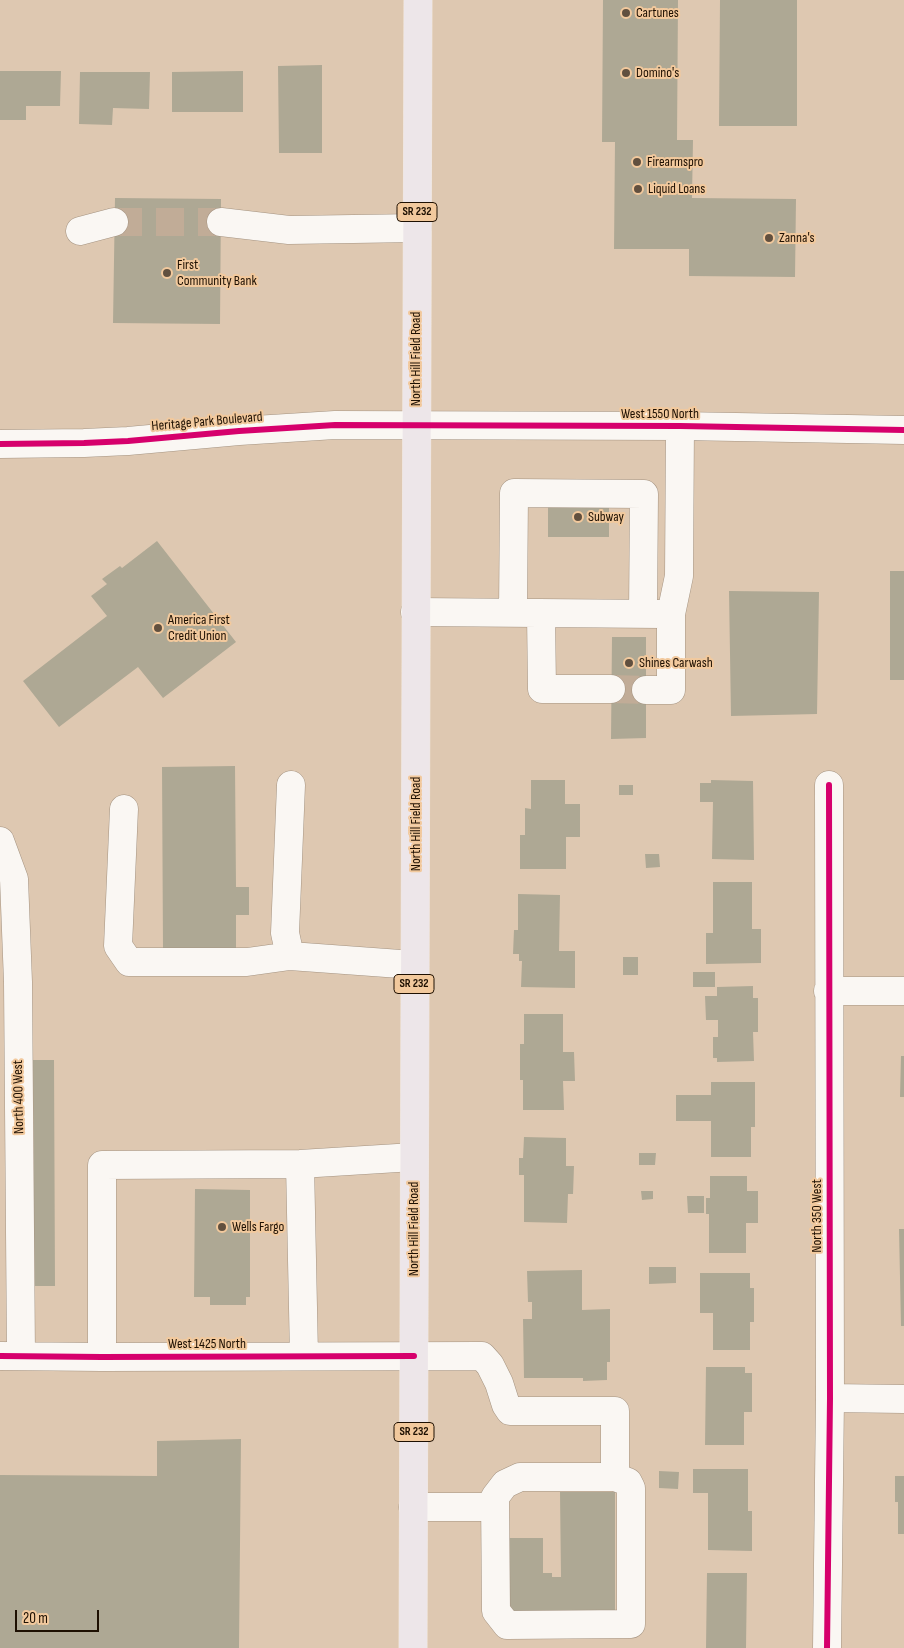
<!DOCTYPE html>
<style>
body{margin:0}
#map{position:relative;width:904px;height:1648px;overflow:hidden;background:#dec8b1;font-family:"Sofia Sans Condensed",sans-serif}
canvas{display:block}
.scale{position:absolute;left:15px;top:1610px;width:84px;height:22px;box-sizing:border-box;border:2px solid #1e1002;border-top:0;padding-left:6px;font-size:15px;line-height:18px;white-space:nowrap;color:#1e1002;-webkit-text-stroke:4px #f2c99d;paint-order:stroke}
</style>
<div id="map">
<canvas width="904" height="1648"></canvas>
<div class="scale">20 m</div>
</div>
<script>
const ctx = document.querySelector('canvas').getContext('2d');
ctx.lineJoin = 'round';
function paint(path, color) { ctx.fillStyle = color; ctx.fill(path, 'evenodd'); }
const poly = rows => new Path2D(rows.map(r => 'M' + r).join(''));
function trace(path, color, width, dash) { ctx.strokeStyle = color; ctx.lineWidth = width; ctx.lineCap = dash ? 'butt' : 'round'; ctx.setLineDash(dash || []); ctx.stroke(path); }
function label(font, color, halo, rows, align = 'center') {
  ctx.font = font + ' "Sofia Sans Condensed",sans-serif'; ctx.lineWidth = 4; ctx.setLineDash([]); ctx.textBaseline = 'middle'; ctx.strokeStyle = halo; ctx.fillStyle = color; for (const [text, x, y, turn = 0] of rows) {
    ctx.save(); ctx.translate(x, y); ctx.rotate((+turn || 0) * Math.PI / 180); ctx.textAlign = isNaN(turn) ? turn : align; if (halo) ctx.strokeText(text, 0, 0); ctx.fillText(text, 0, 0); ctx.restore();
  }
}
const building = poly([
 [603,0,678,0,677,140,693,140,692,198,796,199,795,277,689,276,689,249,614,249,615,142,602,142],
 [720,0,797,0,797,126,719,126],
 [322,65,322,153,279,153,278,66],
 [0,71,61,71,60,106,26,106,26,120,0,120],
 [243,71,243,112,172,112,172,72],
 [80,72,150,72,149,109,113,108,112,125,79,124],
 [115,198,221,199,220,324,113,323],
 [548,497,609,497,609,537,548,537],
 [157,541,236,642,163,698,138,667,59,727,23,681,107,616,91,596,107,584,102,579,120,566,122,568],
 [890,571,904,571,904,680,890,680],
 [729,591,819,592,817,714,731,716],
 [612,637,646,637,646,738,611,739],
 [235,766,236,887,249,887,249,915,236,915,236,950,163,950,162,767],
 [531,780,565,780,565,804,580,804,580,837,566,837,566,869,520,869,520,835,525,835,525,808,531,809],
 [711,780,753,781,754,860,712,859,713,802,700,802,700,783,711,783],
 [619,785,633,785,633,795,619,795],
 [645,854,659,854,660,867,646,868],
 [713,882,752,882,752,929,761,929,761,963,706,964,706,933,713,933],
 [518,894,560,895,559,951,575,951,575,988,521,987,522,961,519,961,519,954,513,954,514,930,518,930],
 [623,957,638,957,638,975,623,975],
 [693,972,715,972,715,987,693,987],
 [753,986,753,998,758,998,758,1032,753,1032,754,1061,717,1062,717,1058,713,1058,713,1037,718,1037,718,1020,706,1020,705,996,717,996,717,987],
 [524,1014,563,1014,563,1052,574,1052,575,1081,563,1081,564,1110,523,1110,523,1080,520,1080,520,1044,524,1044],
 [901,1056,904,1056,904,1097,900,1097],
 [33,1060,54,1060,55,1286,34,1286],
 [711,1082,755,1082,755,1127,751,1127,751,1157,711,1157,711,1121,676,1121,676,1095,711,1095],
 [524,1137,566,1138,566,1166,574,1166,573,1194,568,1194,567,1223,524,1222,524,1175,519,1175,519,1158,523,1158],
 [639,1153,656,1153,655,1165,639,1165],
 [710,1176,747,1176,747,1191,758,1191,758,1223,746,1223,746,1253,709,1253,709,1214,706,1214,706,1198,710,1198],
 [195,1189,250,1190,250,1297,246,1297,246,1305,210,1305,210,1297,194,1297],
 [641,1191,653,1191,653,1199,642,1200],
 [687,1196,704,1196,704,1213,688,1213],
 [899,1229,904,1229,904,1326,901,1326],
 [649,1267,676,1267,676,1283,649,1284],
 [582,1270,582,1310,610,1309,610,1362,607,1362,607,1380,583,1381,583,1378,524,1378,523,1319,532,1319,532,1302,528,1302,527,1271],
 [700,1273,750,1273,750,1288,754,1288,754,1322,750,1322,750,1350,713,1350,713,1313,700,1313],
 [706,1367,745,1367,745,1373,752,1373,752,1412,744,1412,744,1445,705,1445],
 [241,1439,239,1648,0,1648,0,1475,157,1476,157,1441],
 [693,1469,748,1469,748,1511,752,1511,752,1551,708,1550,708,1493,693,1493],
 [659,1471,679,1472,678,1489,659,1488],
 [895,1476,904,1476,904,1534,898,1534,898,1502,895,1502],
 [560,1492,615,1492,615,1621,510,1622,509,1538,543,1538,543,1573,552,1573,552,1577,561,1577],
 [707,1573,747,1573,746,1648,706,1648]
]);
const minorTunnel = poly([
 [114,222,221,222],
 [611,689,646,690]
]);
const minor = poly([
 [221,222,289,230,417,228],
 [80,231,114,222],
 [0,444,84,443,128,441,239,431,335,425,680,426,904,430],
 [415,612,662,614],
 [513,613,514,493,644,494,643,614],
 [541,614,542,689,611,689],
 [646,690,671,690,671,614,679,576,680,426],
 [291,785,285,933,290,956,414,965],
 [124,809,118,946,129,962,247,962,290,956],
 [0,841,14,879,18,982,21,1356],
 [828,991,904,991],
 [300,1164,304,1356],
 [0,1356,102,1357,482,1356,490,1365,499,1383,506,1405,510,1411,615,1411,615,1477,520,1477,505,1484,495,1497,496,1611,507,1625,631,1624,631,1488,628,1482,615,1477],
 [102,1357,102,1165,300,1164,414,1157],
 [830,1398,904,1399],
 [413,1507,495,1507],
 [827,1648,830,1398,829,785]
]);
const major = poly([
 [413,1648,418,0]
]);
const cycleway = poly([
 [0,444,84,443,128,441,239,431,335,425,680,426,904,430],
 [0,1356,102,1357,414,1356],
 [827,1648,830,1398,829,785]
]);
const markers = [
 [626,13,5,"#61503f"],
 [626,73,5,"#61503f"],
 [637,162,5,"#61503f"],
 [638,189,5,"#61503f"],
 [769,238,5,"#61503f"],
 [167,273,5,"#61503f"],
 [578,517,5,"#61503f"],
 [158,628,5,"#61503f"],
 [629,663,5,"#61503f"],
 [222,1227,5,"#61503f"]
];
const shields = [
 [417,212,40],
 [414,984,40],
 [414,1432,40]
];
const shieldNames = [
 ["SR 232",417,212],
 ["SR 232",414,984],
 ["SR 232",414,1432]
];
const poiNames = [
 ["Cartunes",636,13],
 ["Domino's",636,73],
 ["Firearmspro",647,162],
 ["Liquid Loans",648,189],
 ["Zanna's",779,238],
 ["First",177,265],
 ["Community Bank",177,281],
 ["Subway",588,517],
 ["America First",168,620],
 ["Credit Union",168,636],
 ["Shines Carwash",639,663],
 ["Wells Fargo",232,1227]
];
const streetNames = [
 ["North Hill Field Road",416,359,-90],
 ["West 1550 North",660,414],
 ["Heritage Park Boulevard",207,422,-5],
 ["North Hill Field Road",416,824,-90],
 ["North 400 West",19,1097,-91],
 ["North 350 West",817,1216,-90],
 ["North Hill Field Road",414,1229,-90],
 ["West 1425 North",207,1344]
];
paint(building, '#aea894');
trace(minorTunnel, '#c1ac97', 28, [28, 14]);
trace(minor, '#a49381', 29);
trace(major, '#f0e6dc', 29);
trace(minor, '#faf7f3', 28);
trace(major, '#ede6e9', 28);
trace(cycleway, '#d6006c', 6);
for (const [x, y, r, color] of markers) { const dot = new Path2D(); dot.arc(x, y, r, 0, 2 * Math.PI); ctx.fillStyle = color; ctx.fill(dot); trace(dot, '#f2c99d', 2); }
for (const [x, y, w] of shields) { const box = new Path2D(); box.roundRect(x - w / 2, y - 9.5, w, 19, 4); ctx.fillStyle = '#f2c99d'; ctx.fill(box); trace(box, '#1e1002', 1); }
label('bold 12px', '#1e1002', null, shieldNames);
label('14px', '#1e1002', '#f2c99d', poiNames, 'left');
label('14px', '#1e1002', '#f2c99d', streetNames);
</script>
